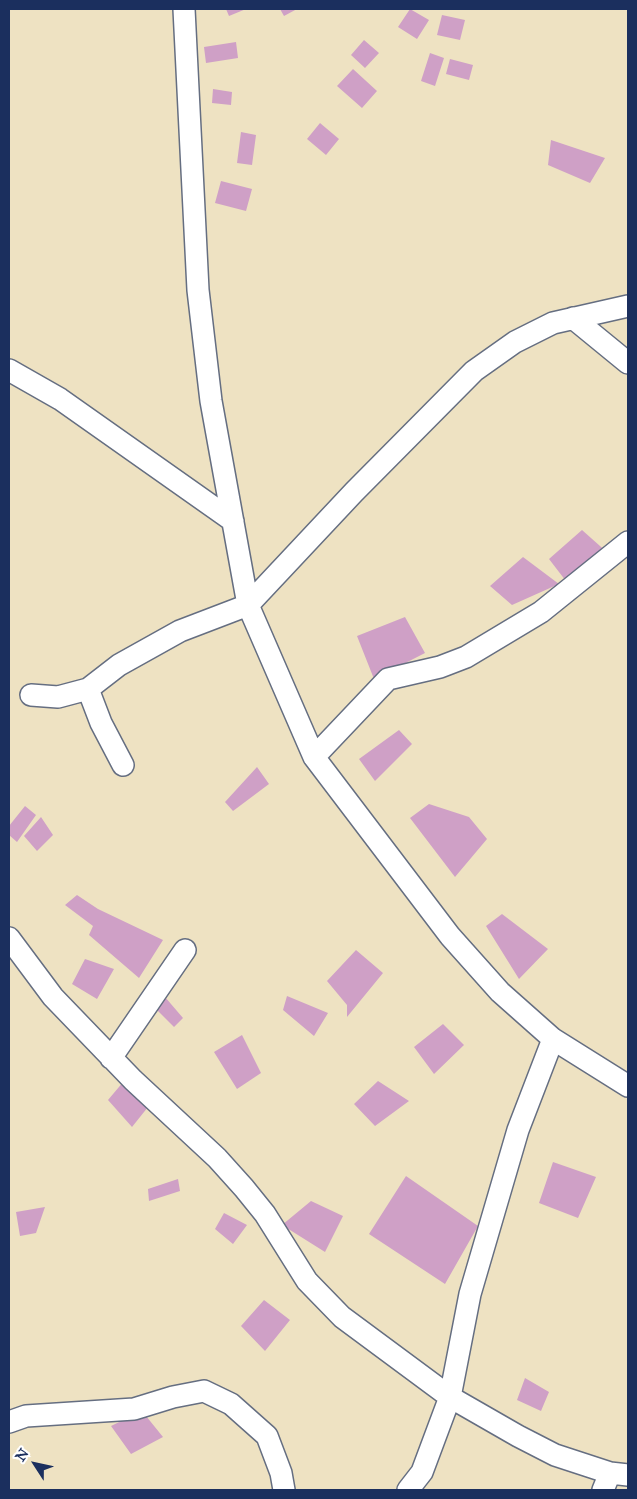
<!DOCTYPE html>
<style>
body{margin:0}
#map{position:relative;width:637px;height:1499px;overflow:hidden;background:#eee2c2;font-family:"IM FELL Great Primer",serif}
canvas{display:block}
.frame{position:absolute;inset:0;border:10px solid #1b2f5e;pointer-events:none}
.north{position:absolute;left:10px;top:1439px;width:50px;height:50px;-webkit-text-stroke:4px #fff;paint-order:stroke;rotate:305deg;font-size:14px;font-weight:700;line-height:20px;text-align:center;color:#1b2f5e}
.north::after{content:'';display:block;margin:auto;width:18px;height:22px;background:#1b2f5e;clip-path:polygon(50% 0,100% 100%,50% 72%,0 100%)}
</style>
<div id="map">
<canvas width="637" height="1499"></canvas>
<div class="frame"></div>
<div class="north">N</div>
</div>
<script>
const ctx = document.querySelector('canvas').getContext('2d');
ctx.lineJoin = 'round';
function paint(path, color) { ctx.fillStyle = color; ctx.fill(path, 'evenodd'); }
const poly = rows => new Path2D(rows.map(r => 'M' + r).join(''));
function trace(path, color, width, dash) { ctx.strokeStyle = color; ctx.lineWidth = width; ctx.lineCap = dash ? 'butt' : 'round'; ctx.setLineDash(dash || []); ctx.stroke(path); }
const building = poly([
 [226,9,246,9,229,16],
 [280,9,297,9,284,16],
 [410,9,429,20,417,39,398,27],
 [442,15,465,20,460,40,437,35],
 [364,40,379,53,365,68,351,55],
 [236,42,238,58,206,63,204,47],
 [430,53,444,58,435,86,421,81],
 [450,59,473,65,469,80,446,74],
 [353,69,377,91,362,108,337,86],
 [213,89,232,92,231,105,212,103],
 [320,123,339,139,326,155,307,139],
 [241,132,256,135,252,165,237,163],
 [551,140,605,158,590,183,548,165],
 [221,181,252,189,246,211,215,203],
 [582,530,609,554,569,585,549,559],
 [523,557,559,584,512,605,490,586],
 [405,617,425,653,374,679,357,636],
 [399,730,412,744,375,781,359,759],
 [257,767,269,784,233,811,225,802],
 [429,804,469,817,487,839,455,877,410,818],
 [25,806,36,815,17,842,9,835,9,826],
 [41,817,53,835,37,851,24,836],
 [77,895,98,909,163,940,139,978,89,935,93,926,65,905],
 [502,914,548,949,519,979,486,926],
 [356,950,383,973,347,1017,347,1005,327,981],
 [85,959,114,969,97,999,72,984],
 [287,996,328,1013,314,1036,283,1010],
 [165,997,183,1018,174,1027,157,1010],
 [443,1024,464,1045,434,1074,414,1047],
 [242,1035,261,1073,237,1089,214,1052],
 [124,1081,148,1107,132,1127,108,1100],
 [378,1081,409,1101,375,1126,354,1104],
 [553,1162,596,1177,578,1218,539,1203],
 [406,1176,478,1226,445,1284,369,1234],
 [178,1179,180,1191,149,1201,148,1189],
 [311,1201,343,1216,325,1252,282,1225],
 [45,1207,36,1233,20,1236,16,1212],
 [224,1213,247,1225,233,1244,215,1229],
 [264,1300,290,1320,265,1351,241,1326],
 [525,1378,549,1392,541,1411,517,1400],
 [142,1411,163,1437,131,1454,111,1426]
]);
const minor = poly([
 [184,9,198,290,211,401,248,605,314,757,450,936,500,992,553,1039,628,1086],
 [573,318,628,363],
 [9,370,60,399,233,521],
 [88,689,101,723,123,765],
 [31,695,58,697,88,689,119,665,180,631,248,605,354,492,474,371,515,342,553,323,628,306],
 [314,757,388,679,440,667,466,657,541,612,628,542],
 [9,938,53,997,133,1080,217,1158,244,1188,265,1214,307,1281,342,1317,450,1397,518,1436,555,1455,610,1473,628,1475],
 [111,1058,185,950],
 [9,1422,26,1416,134,1409,173,1397,204,1391,231,1404,267,1436,281,1473,284,1490],
 [408,1490,422,1472,450,1397,470,1294,518,1130,553,1039],
 [603,1490,610,1473]
]);
paint(building, '#cfa0c6');
trace(minor, '#656e81', 24);
trace(minor, '#fff', 21);
</script>
